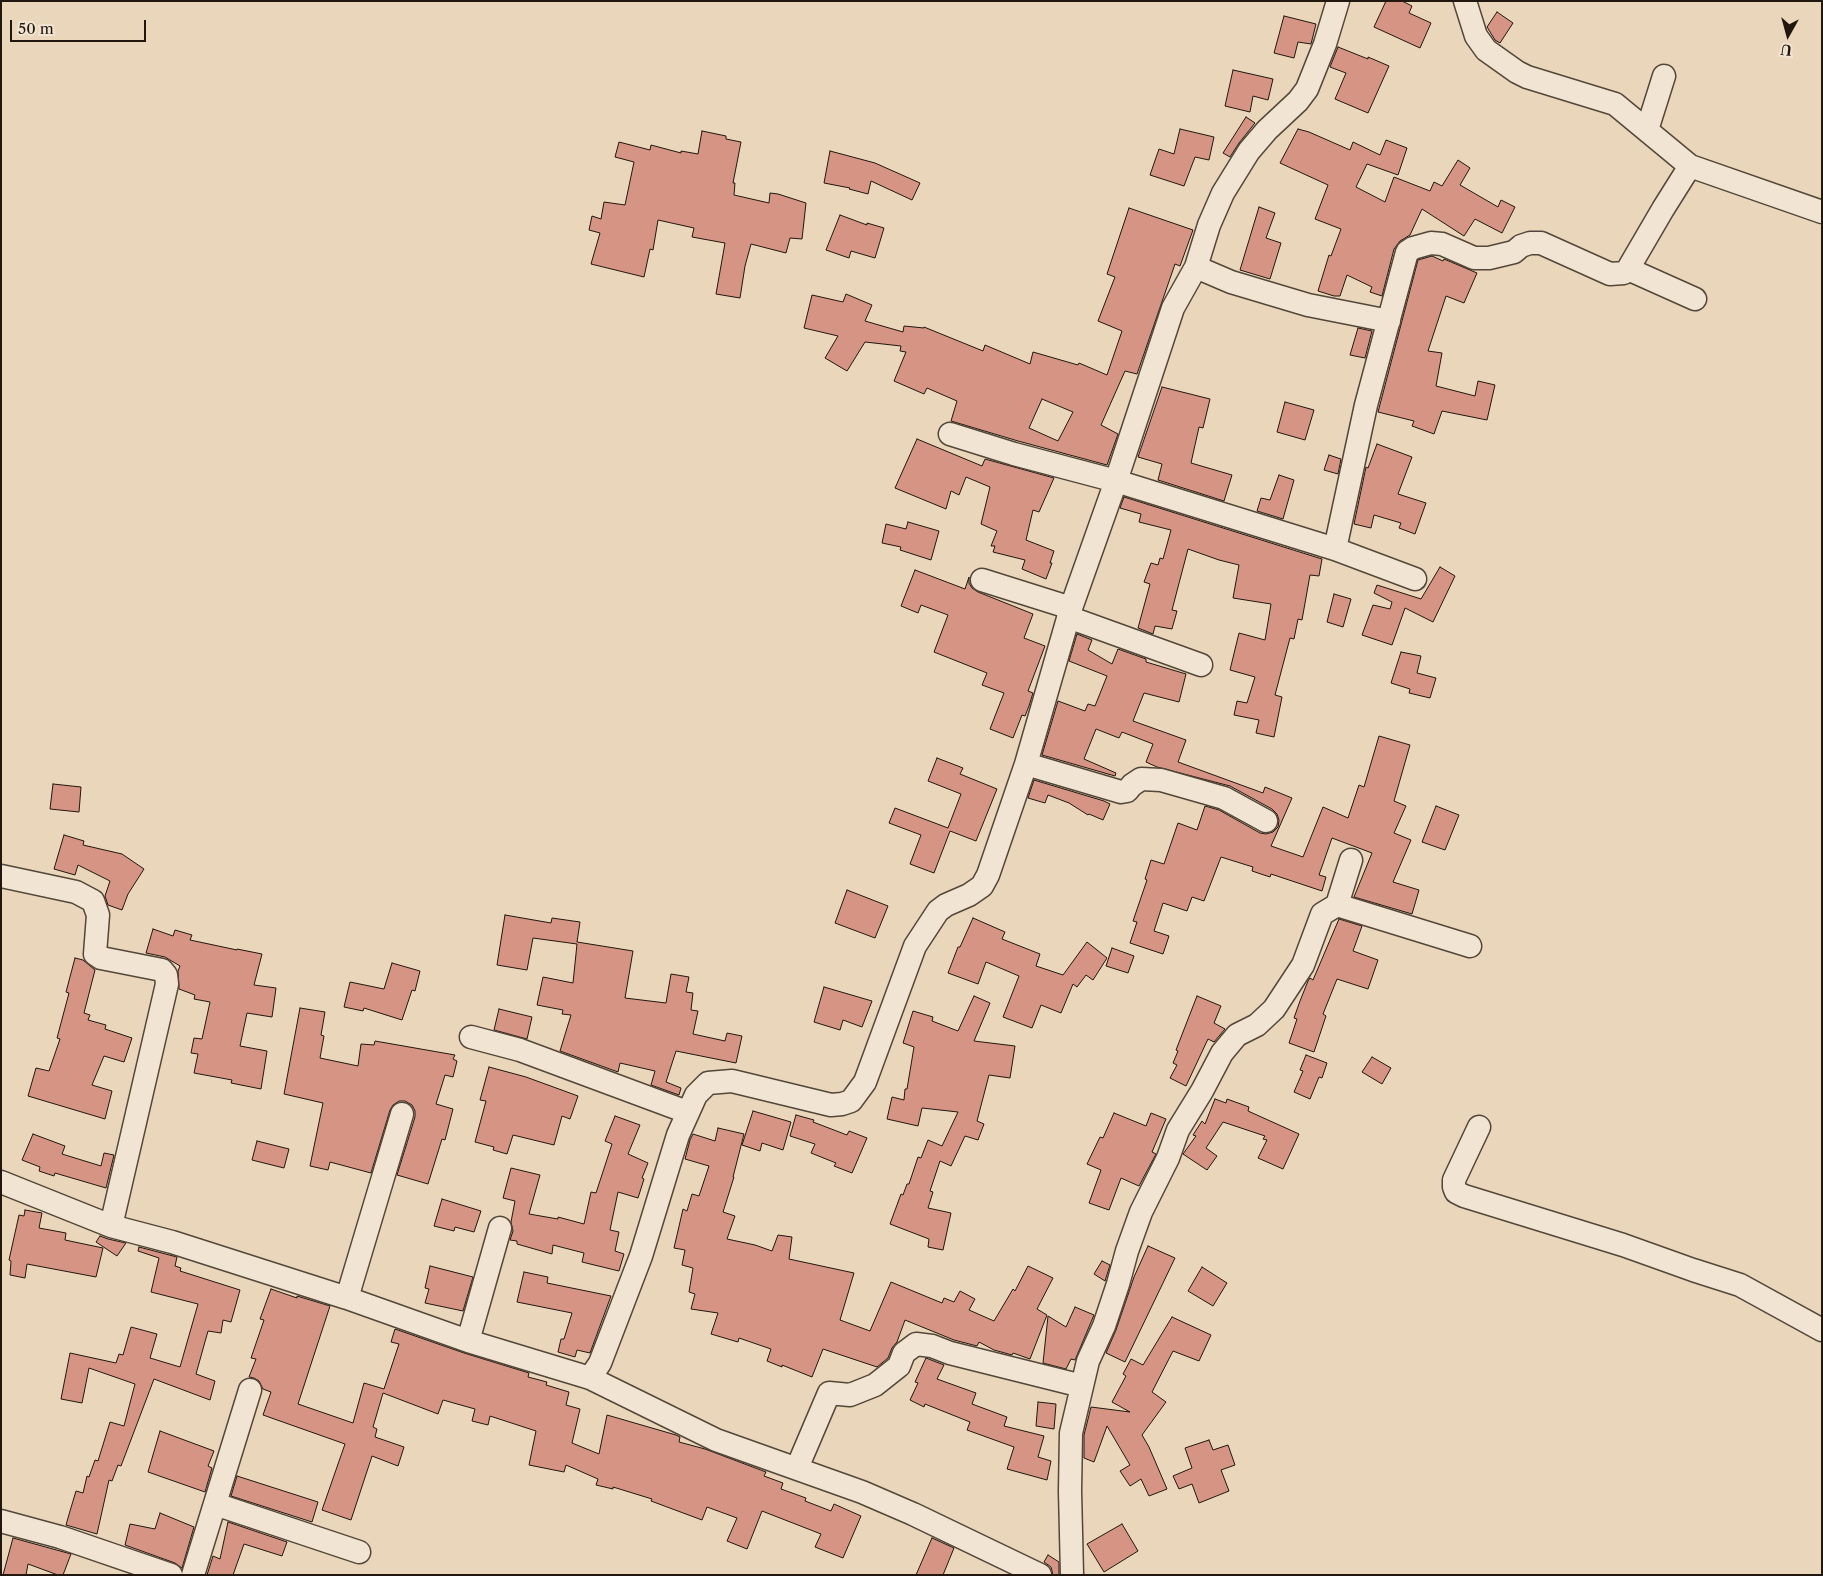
<!DOCTYPE html>
<style>
body{margin:0}
#map{position:relative;width:1823px;height:1576px;overflow:hidden;background:#ead6ba;font-family:"Libre Caslon Text",serif}
canvas{display:block}
.frame{position:absolute;inset:0;border:2px solid #21170e;pointer-events:none}
.north{position:absolute;left:1763px;top:10px;width:50px;height:50px;-webkit-text-stroke:4px #f1e4d2;paint-order:stroke;rotate:187deg;font-size:14px;font-weight:700;line-height:20px;text-align:center;color:#21170e}
.north::after{content:'';display:block;margin:auto;width:18px;height:22px;background:#21170e;clip-path:polygon(50% 0,100% 100%,50% 72%,0 100%)}
.scale{position:absolute;left:10px;top:20px;width:136px;height:22px;box-sizing:border-box;border:2px solid #21170e;border-top:0;padding-left:6px;font-size:15px;line-height:18px;white-space:nowrap;color:#21170e;-webkit-text-stroke:4px #f1e4d2;paint-order:stroke}
</style>
<div id="map">
<canvas width="1823" height="1576"></canvas>
<div class="frame"></div>
<div class="north">U</div>
<div class="scale">50 m</div>
</div>
<script>
const ctx = document.querySelector('canvas').getContext('2d');
ctx.lineJoin = 'round';
function paint(path, color) { ctx.fillStyle = color; ctx.fill(path, 'evenodd'); }
const poly = rows => new Path2D(rows.map(r => 'M' + r).join(''));
function trace(path, color, width, dash) { ctx.strokeStyle = color; ctx.lineWidth = width; ctx.lineCap = dash ? 'butt' : 'round'; ctx.setLineDash(dash || []); ctx.stroke(path); }
const building = poly([
 [1386,1,1402,1,1412,6,1409,13,1431,23,1420,48,1374,27,1386,1],
 [1497,12,1513,23,1500,43,1495,40,1487,27,1497,12],
 [1284,16,1316,24,1311,44,1298,42,1294,58,1274,53,1284,16],
 [1338,47,1368,59,1368,57,1389,66,1368,113,1335,99,1346,73,1330,67,1338,47],
 [1233,70,1273,79,1268,100,1253,96,1250,112,1225,106,1233,70],
 [1246,117,1255,123,1239,143,1230,157,1223,153,1246,117],
 [1180,129,1214,137,1209,160,1195,157,1184,186,1150,175,1159,149,1174,154,1180,129],
 [1298,129,1309,132,1350,150,1353,142,1380,155,1386,140,1407,148,1398,175,1367,164,1356,187,1385,202,1394,177,1430,191,1434,182,1442,186,1458,160,1470,168,1460,185,1498,207,1501,200,1515,207,1502,233,1475,219,1464,236,1422,209,1410,235,1400,241,1394,249,1382,296,1370,292,1372,287,1347,275,1340,296,1334,296,1318,291,1329,255,1331,256,1341,229,1315,219,1328,185,1280,163,1298,129],
 [702,131,726,136,726,139,741,142,733,183,735,183,734,195,769,203,770,193,778,194,806,203,802,239,790,238,786,253,751,244,745,266,740,298,716,294,725,243,692,237,694,228,658,220,653,250,650,249,644,277,591,264,600,233,589,230,592,216,601,219,604,202,625,205,634,162,615,157,619,142,650,150,651,145,681,153,681,151,698,154,702,131],
 [830,151,875,163,920,183,912,200,871,181,868,194,849,189,850,188,824,183,830,151],
 [1259,207,1275,213,1266,238,1281,243,1270,279,1240,270,1259,207],
 [1129,208,1193,230,1180,266,1175,264,1137,374,1125,371,1101,425,1118,434,1107,465,1018,441,951,421,957,401,927,388,924,394,894,381,906,352,900,351,901,346,865,342,847,371,825,358,838,336,804,328,812,295,843,302,846,294,872,305,865,321,903,332,904,326,924,328,924,327,983,351,985,345,1030,364,1033,352,1078,365,1079,363,1107,375,1122,331,1098,321,1115,277,1107,274,1129,208],
 [1042,399,1073,412,1058,441,1029,428,1042,399],
 [840,215,867,225,867,223,884,228,875,258,851,251,849,258,826,250,840,215],
 [1432,256,1443,261,1444,259,1477,273,1464,303,1446,296,1428,351,1442,353,1436,386,1475,396,1478,381,1495,385,1487,420,1442,411,1434,434,1412,426,1414,421,1378,412,1418,260,1432,256],
 [1358,328,1372,331,1365,358,1350,355,1358,328],
 [1162,387,1210,399,1203,428,1199,427,1191,463,1232,475,1224,501,1158,480,1162,464,1138,457,1162,387],
 [1285,402,1314,410,1305,440,1277,432,1285,402],
 [917,439,982,466,985,459,1054,478,1039,512,1033,510,1026,540,1054,551,1050,563,1052,563,1046,579,1022,569,1025,560,993,552,995,546,991,546,997,531,981,524,990,487,966,477,959,495,951,491,946,509,895,488,917,439],
 [1377,444,1412,457,1398,494,1426,503,1415,534,1399,528,1401,523,1374,515,1371,528,1354,524,1366,467,1368,468,1377,444],
 [1329,455,1341,459,1338,474,1324,470,1329,455],
 [1279,475,1294,480,1283,519,1257,511,1261,498,1270,500,1279,475],
 [1124,497,1322,559,1319,576,1310,575,1302,620,1298,619,1294,639,1290,638,1275,695,1282,697,1274,737,1256,733,1259,720,1234,715,1237,701,1247,703,1255,677,1230,670,1239,633,1265,640,1271,604,1233,598,1239,565,1219,560,1188,549,1172,610,1177,611,1172,629,1155,626,1153,634,1138,628,1150,584,1144,582,1151,563,1158,565,1160,558,1163,559,1171,530,1139,522,1141,514,1120,508,1124,497],
 [908,522,939,531,931,560,900,550,901,547,882,543,886,524,906,529,908,522],
 [1440,567,1455,576,1433,622,1405,608,1392,645,1362,635,1373,605,1390,609,1392,602,1374,593,1377,585,1421,599,1440,567],
 [915,570,965,589,969,577,969,583,972,588,978,592,1033,614,1024,638,1045,646,1028,691,1033,693,1029,706,1025,716,1022,715,1013,738,990,729,1004,693,982,685,987,673,934,652,948,615,921,605,918,613,901,606,915,570],
 [1334,594,1351,599,1343,627,1327,622,1334,594],
 [1077,634,1092,640,1088,650,1112,664,1118,649,1146,659,1146,662,1186,674,1179,702,1144,693,1133,721,1186,740,1178,762,1263,793,1265,787,1292,798,1271,846,1303,857,1323,807,1348,818,1359,785,1364,787,1379,736,1410,745,1394,801,1406,806,1394,833,1411,840,1393,882,1419,890,1412,914,1354,897,1372,853,1332,838,1319,875,1326,877,1322,891,1271,874,1270,877,1252,871,1253,867,1221,857,1204,901,1192,897,1187,911,1163,903,1154,931,1169,936,1163,954,1130,943,1137,922,1133,921,1147,880,1145,879,1151,860,1164,864,1178,823,1197,830,1205,806,1219,810,1260,833,1266,834,1273,832,1278,827,1279,820,1277,814,1272,809,1230,786,1157,767,1146,762,1153,744,1122,732,1119,738,1096,729,1084,759,1116,773,1115,776,1042,755,1058,701,1085,711,1088,704,1095,706,1107,676,1069,661,1077,634],
 [1401,652,1421,656,1417,673,1436,678,1430,698,1409,693,1410,689,1391,683,1401,652],
 [937,758,963,768,960,774,997,789,976,841,950,831,934,873,910,864,921,835,889,823,895,808,948,828,961,794,928,781,937,758],
 [1034,780,1104,801,1110,804,1103,820,1089,814,1088,815,1069,803,1048,795,1045,803,1028,798,1034,780],
 [53,784,81,787,79,812,50,809,53,784],
 [1436,806,1459,815,1445,850,1422,842,1436,806],
 [64,835,84,841,83,845,122,854,144,869,128,894,122,910,108,905,105,896,110,881,78,865,75,875,54,869,64,835],
 [847,890,888,906,875,938,835,923,847,890],
 [505,915,551,923,552,918,580,922,577,942,633,951,625,998,666,1003,671,974,689,977,686,992,693,993,691,1010,698,1011,693,1034,725,1041,727,1033,742,1036,736,1063,676,1051,666,1082,681,1088,679,1095,651,1085,655,1071,620,1063,618,1072,560,1051,571,1015,562,1014,563,1010,537,1005,543,977,573,983,577,944,533,938,527,970,497,965,505,915],
 [973,918,1005,932,1002,939,1040,954,1036,966,1063,975,1087,942,1107,958,1093,980,1086,975,1077,987,1073,984,1061,1013,1041,1005,1032,1028,1003,1017,1019,976,986,962,978,984,948,973,958,947,960,947,973,918],
 [1339,919,1362,926,1353,951,1378,960,1368,989,1337,979,1323,1014,1326,1016,1314,1052,1289,1043,1297,1019,1294,1018,1300,1001,1308,981,1310,978,1313,980,1339,919],
 [153,929,173,936,175,930,192,935,190,940,237,950,237,949,262,954,254,985,276,988,272,1017,247,1013,240,1046,267,1051,261,1089,231,1083,232,1080,194,1073,198,1054,191,1053,194,1038,202,1039,210,1002,194,999,195,995,179,989,178,971,180,966,165,957,146,953,153,929],
 [1112,948,1134,956,1128,973,1106,966,1112,948],
 [75,958,83,960,95,970,84,1013,90,1015,88,1020,106,1025,105,1029,132,1038,124,1062,104,1056,92,1085,112,1091,105,1119,28,1096,36,1068,49,1071,60,1039,57,1038,69,993,66,992,75,958],
 [392,963,420,971,415,991,412,990,402,1020,364,1008,363,1011,344,1007,350,982,384,989,392,963],
 [824,987,872,1001,862,1027,843,1020,840,1030,814,1022,824,987],
 [974,996,990,1003,974,1041,1015,1046,1010,1078,989,1075,977,1121,984,1124,978,1140,965,1136,951,1166,940,1161,930,1191,933,1192,928,1208,951,1213,943,1250,928,1247,929,1239,890,1224,901,1194,903,1195,907,1184,909,1184,918,1157,921,1158,928,1140,942,1146,958,1112,922,1108,918,1126,887,1119,892,1097,904,1100,905,1089,907,1089,914,1047,903,1043,913,1011,933,1017,932,1021,958,1031,974,996],
 [1197,996,1221,1006,1214,1023,1225,1029,1214,1042,1208,1039,1186,1086,1170,1078,1177,1065,1173,1063,1178,1051,1176,1050,1197,996],
 [300,1008,325,1012,321,1035,324,1036,320,1058,358,1066,361,1044,374,1045,375,1041,455,1055,453,1059,457,1061,453,1077,445,1075,436,1104,453,1109,445,1140,442,1139,428,1184,397,1175,415,1117,415,1111,412,1105,405,1101,399,1101,393,1105,390,1110,371,1173,330,1162,328,1170,310,1166,323,1103,284,1094,300,1008],
 [499,1009,532,1017,527,1039,494,1030,499,1009],
 [1306,1055,1327,1063,1322,1078,1319,1077,1310,1099,1294,1092,1303,1071,1300,1070,1306,1055],
 [1372,1057,1391,1068,1382,1084,1362,1072,1372,1057],
 [489,1067,526,1077,578,1096,570,1119,562,1116,554,1145,513,1135,507,1154,493,1150,494,1147,475,1142,486,1101,480,1100,489,1067],
 [1215,1099,1226,1103,1227,1099,1249,1107,1248,1111,1299,1134,1283,1169,1258,1158,1267,1140,1263,1139,1265,1136,1223,1122,1206,1148,1217,1156,1207,1170,1183,1154,1196,1136,1193,1135,1202,1121,1205,1124,1215,1099],
 [753,1111,791,1122,783,1150,762,1143,760,1151,742,1145,753,1111],
 [1114,1113,1146,1126,1151,1113,1166,1119,1152,1152,1156,1154,1139,1186,1121,1178,1109,1210,1089,1203,1101,1170,1087,1164,1100,1137,1103,1138,1114,1113],
 [796,1115,814,1120,813,1122,847,1135,849,1131,867,1138,852,1173,834,1166,836,1163,811,1153,815,1144,790,1136,796,1115],
 [615,1116,640,1125,628,1154,648,1163,642,1178,644,1179,638,1198,618,1192,610,1230,619,1232,615,1251,624,1254,619,1271,582,1262,584,1253,553,1245,552,1254,517,1244,517,1241,510,1240,513,1231,511,1222,515,1201,503,1198,511,1168,540,1175,529,1214,558,1219,558,1217,584,1224,591,1192,596,1193,612,1144,605,1141,615,1116],
 [718,1128,744,1134,733,1177,734,1177,723,1212,735,1216,727,1239,755,1245,772,1251,778,1235,792,1237,789,1259,854,1273,840,1320,870,1331,891,1282,942,1303,944,1298,954,1302,960,1291,975,1299,969,1310,994,1321,1013,1289,1015,1291,1028,1266,1053,1278,1037,1309,1047,1315,1030,1359,1013,1353,1012,1355,994,1350,979,1342,977,1346,954,1340,905,1320,897,1342,892,1348,888,1358,877,1367,823,1349,812,1377,782,1365,782,1367,767,1361,771,1349,739,1338,738,1342,711,1334,718,1313,691,1309,695,1294,689,1292,693,1268,682,1265,685,1250,674,1248,683,1209,687,1211,692,1194,699,1196,709,1166,685,1159,690,1140,693,1134,715,1141,718,1128],
 [33,1134,65,1146,62,1154,101,1166,104,1153,114,1155,106,1188,55,1173,54,1176,39,1171,40,1167,22,1160,33,1134],
 [257,1141,289,1149,284,1168,252,1160,257,1141],
 [442,1199,481,1211,474,1232,455,1227,454,1231,434,1226,442,1199],
 [25,1210,42,1213,39,1228,66,1233,65,1240,103,1248,96,1277,27,1264,25,1278,10,1275,11,1261,9,1260,19,1215,24,1216,25,1210],
 [100,1236,108,1239,126,1243,117,1256,96,1242,100,1236],
 [1148,1246,1175,1258,1125,1362,1106,1353,1116,1330,1134,1277,1148,1246],
 [139,1247,177,1257,175,1266,181,1268,180,1271,240,1290,231,1322,223,1320,221,1333,208,1331,196,1374,215,1381,210,1400,154,1379,121,1466,118,1465,112,1481,109,1480,97,1534,66,1525,70,1511,76,1491,83,1493,87,1476,89,1477,95,1460,98,1461,110,1422,124,1426,135,1384,89,1368,82,1403,61,1399,70,1353,116,1363,119,1354,123,1355,131,1327,157,1334,150,1358,180,1367,198,1304,151,1292,159,1258,138,1251,139,1247],
 [1102,1261,1110,1265,1105,1281,1094,1274,1102,1261],
 [430,1266,473,1277,463,1311,425,1303,429,1289,425,1288,430,1266],
 [1202,1267,1227,1283,1213,1306,1188,1291,1202,1267],
 [524,1272,548,1277,547,1283,611,1296,590,1353,577,1350,575,1357,558,1352,561,1339,564,1339,572,1313,517,1302,524,1272],
 [271,1289,297,1298,297,1296,330,1306,298,1404,353,1423,364,1383,384,1389,399,1344,391,1342,395,1329,464,1353,529,1373,528,1377,547,1382,546,1385,569,1392,566,1405,580,1409,572,1443,599,1454,607,1415,676,1435,680,1437,679,1442,705,1449,766,1472,764,1476,783,1483,781,1489,806,1498,805,1501,831,1511,834,1504,861,1516,843,1558,815,1547,821,1534,762,1511,747,1549,727,1541,737,1518,707,1507,702,1520,651,1501,652,1499,613,1487,613,1489,596,1485,598,1479,566,1465,564,1472,529,1465,536,1431,490,1416,488,1425,472,1421,475,1409,443,1400,438,1414,383,1393,373,1427,377,1429,375,1437,404,1447,398,1466,372,1456,351,1520,322,1510,345,1444,263,1415,271,1392,263,1389,259,1381,254,1378,249,1377,256,1359,251,1358,264,1320,260,1319,271,1289],
 [1075,1307,1094,1315,1075,1360,1071,1359,1066,1369,1043,1363,1048,1316,1066,1327,1075,1307],
 [1172,1317,1211,1335,1199,1361,1173,1351,1152,1392,1166,1402,1142,1435,1149,1447,1167,1489,1149,1496,1141,1479,1130,1486,1120,1471,1130,1465,1107,1426,1094,1462,1084,1458,1084,1435,1091,1407,1130,1412,1112,1402,1126,1376,1123,1374,1131,1359,1143,1365,1172,1317],
 [926,1358,944,1365,937,1379,976,1393,972,1404,1007,1417,1004,1426,1044,1436,1038,1457,1051,1461,1047,1480,1007,1469,1014,1447,967,1430,970,1422,925,1404,924,1407,910,1400,918,1383,915,1382,926,1358],
 [1038,1402,1056,1404,1054,1429,1036,1426,1038,1402],
 [160,1431,214,1451,208,1466,212,1468,205,1492,148,1472,160,1431],
 [1209,1440,1213,1450,1228,1445,1235,1465,1221,1470,1229,1491,1199,1503,1192,1484,1179,1489,1173,1476,1192,1468,1185,1448,1209,1440],
 [237,1476,318,1502,312,1522,231,1496,237,1476],
 [160,1513,194,1527,182,1568,175,1563,125,1545,130,1524,155,1529,160,1513],
 [228,1522,287,1542,282,1556,244,1544,233,1575,207,1575,213,1556,220,1559,228,1522],
 [1122,1524,1138,1551,1104,1572,1087,1544,1122,1524],
 [13,1538,71,1554,63,1575,58,1575,28,1564,26,1575,3,1575,13,1538],
 [932,1538,954,1548,943,1575,916,1575,932,1538],
 [1048,1555,1059,1562,1059,1575,1053,1575,1051,1567,1044,1562,1048,1555]
]);
const minor = poly([
 [1465,1,1476,36,1486,50,1517,72,1527,77,1615,104,1690,166,1822,212],
 [1647,130,1664,76],
 [1196,267,1231,282,1308,305,1389,321],
 [1628,269,1695,299],
 [950,434,1014,454,1116,481,1335,549,1415,579],
 [1335,549,1366,405,1407,252,1413,248,1431,243,1442,244,1474,258,1489,258,1514,252,1521,246,1530,243,1541,243,1610,274,1624,273,1628,269,1663,209,1690,166],
 [982,580,1071,608],
 [1068,617,1201,665],
 [1026,764,1121,792,1127,791,1132,785,1141,779,1161,780,1224,798,1266,821],
 [1,876,76,892,93,901,98,915,95,954,101,958,162,970,166,975,167,984,111,1226],
 [1337,905,1470,946],
 [471,1037,520,1050,687,1112],
 [1479,1127,1454,1180,1454,1187,1456,1192,1464,1196,1623,1245,1693,1270,1740,1285,1822,1330],
 [1,1182,111,1226,172,1242,347,1298,468,1341,590,1378,716,1440,862,1492,913,1514,1040,1575],
 [347,1298,402,1114],
 [468,1341,500,1228],
 [590,1378,600,1363,641,1256,678,1135,696,1095,708,1083,732,1081,831,1105,842,1104,851,1101,865,1082,915,946,938,911,946,905,969,895,982,886,988,875,1026,764,1071,608,1116,481,1173,308,1196,267,1209,225,1223,193,1249,151,1267,130,1298,101,1307,89,1325,44,1338,1],
 [797,1468,829,1393,850,1395,875,1385,899,1366,904,1353,916,1344,932,1346,950,1353,1082,1386],
 [215,1504,359,1552],
 [1,1521,60,1537,171,1575],
 [193,1575,250,1390],
 [1072,1575,1070,1491,1071,1433,1088,1361,1104,1326,1118,1284,1127,1251,1141,1212,1168,1158,1178,1130,1202,1091,1222,1053,1237,1035,1257,1025,1274,1009,1303,965,1322,914,1337,905,1351,860]
]);
paint(building, '#d59484');
trace(building, '#21170e', 1);
trace(minor, '#534739', 25);
trace(minor, '#f1e4d2', 22);
</script>
